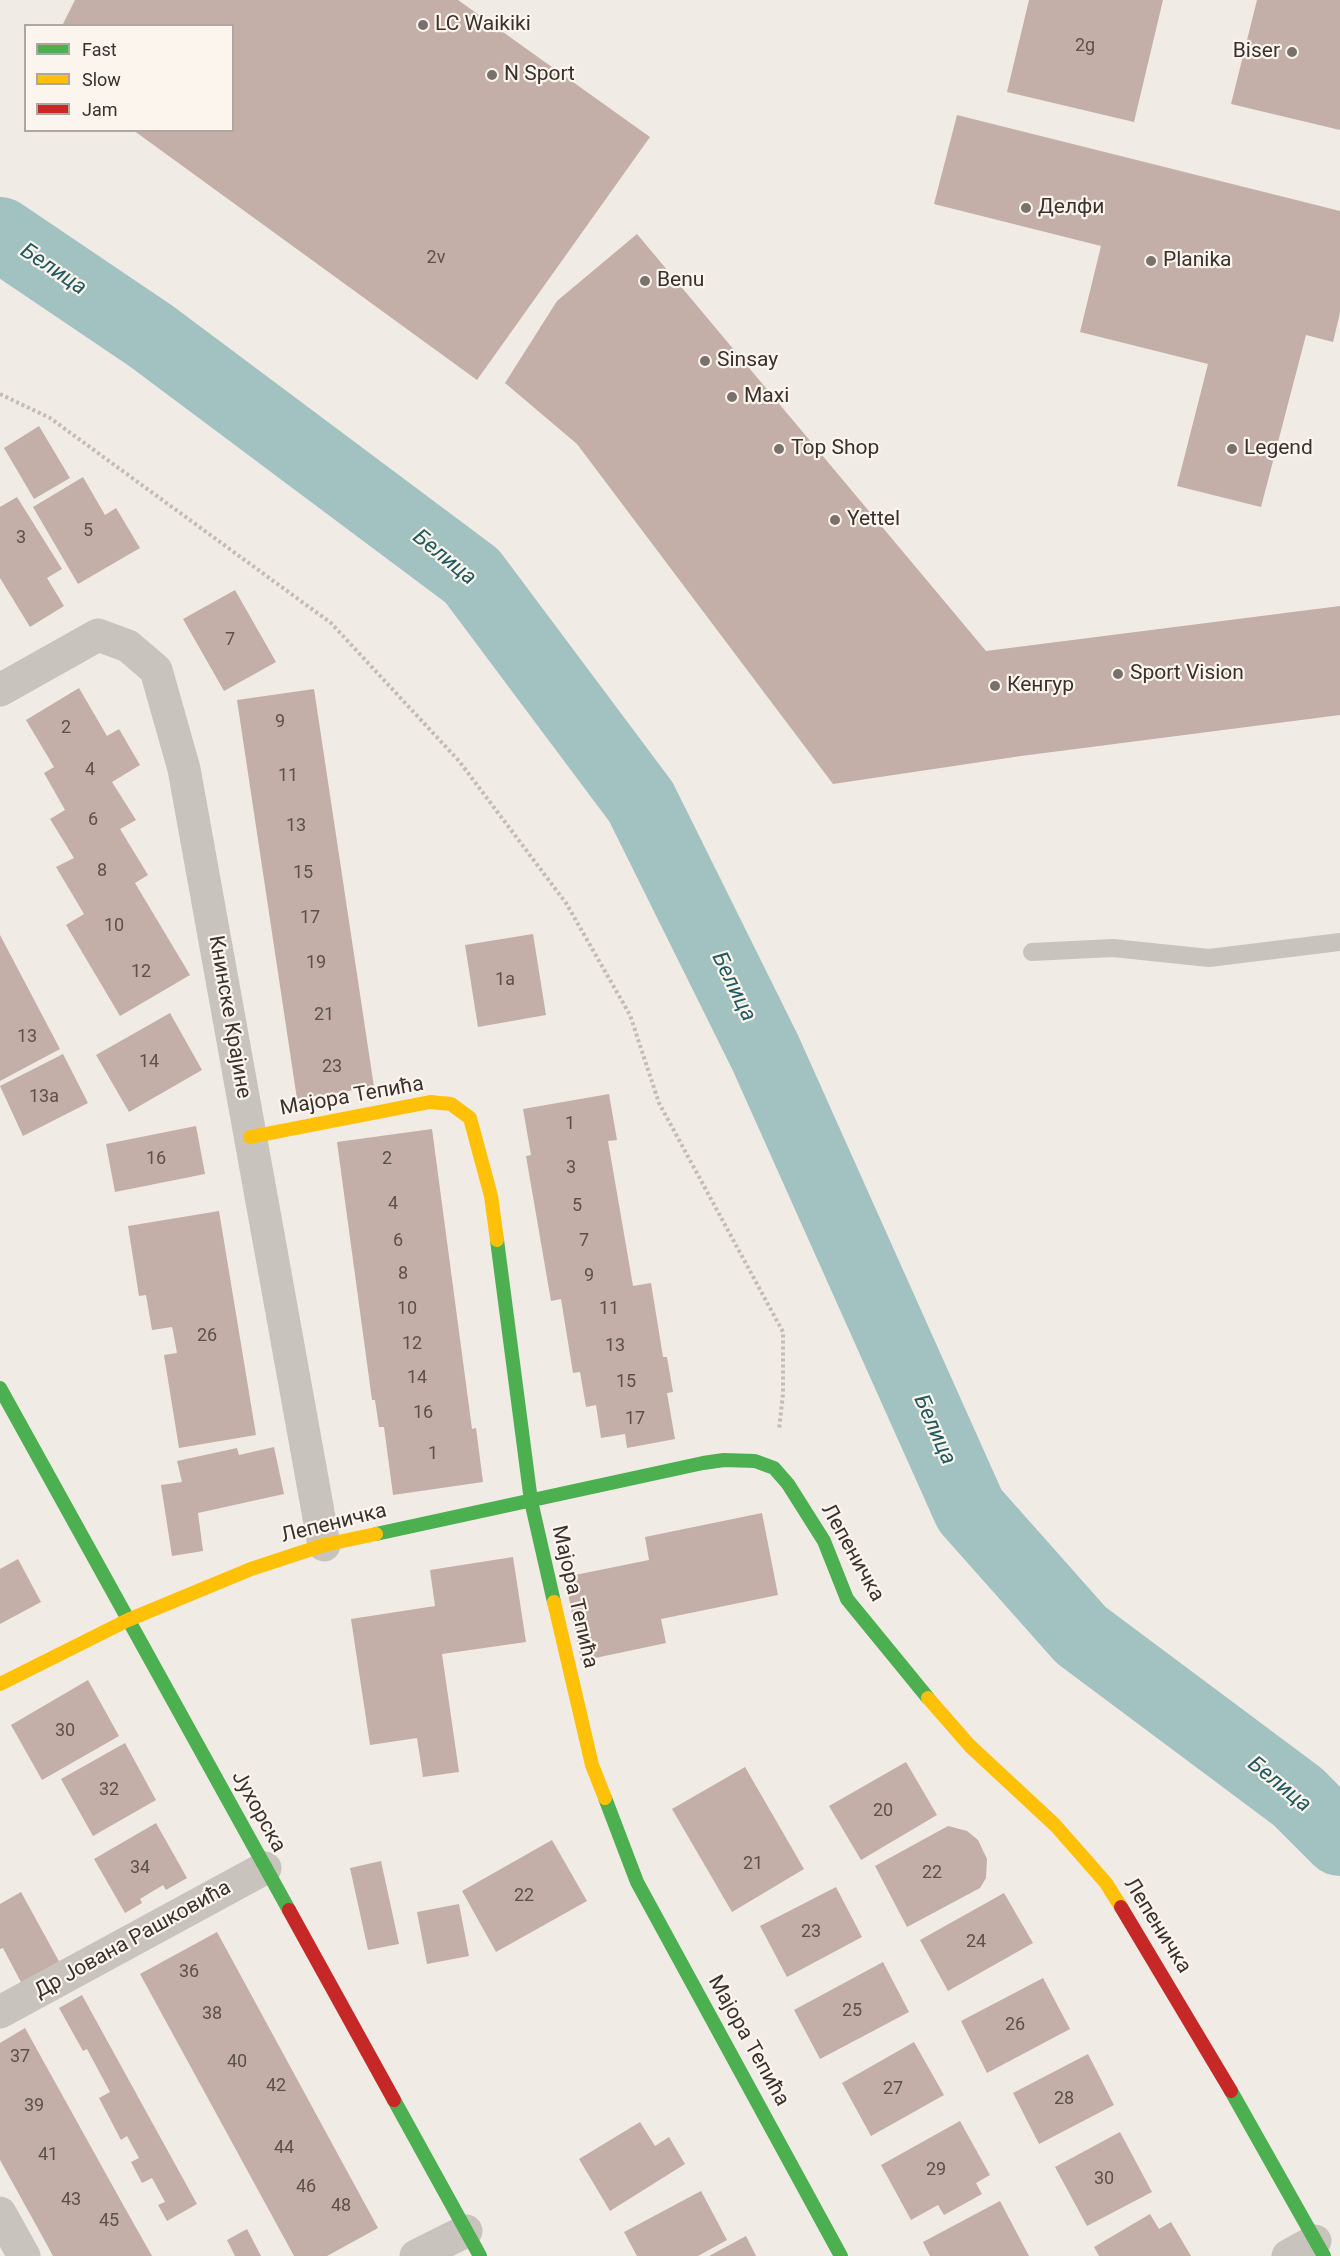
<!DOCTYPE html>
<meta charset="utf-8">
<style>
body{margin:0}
#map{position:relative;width:1340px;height:2256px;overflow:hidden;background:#f0ebe5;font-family:Roboto,sans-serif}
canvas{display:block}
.legend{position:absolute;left:24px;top:24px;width:210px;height:108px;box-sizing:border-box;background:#fbf5ee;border:2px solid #aea6a0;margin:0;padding:8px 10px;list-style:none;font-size:18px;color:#3b302b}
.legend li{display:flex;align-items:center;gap:12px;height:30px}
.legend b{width:30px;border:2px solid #aea6a0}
</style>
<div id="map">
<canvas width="1340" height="2256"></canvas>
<ul class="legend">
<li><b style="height:8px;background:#4caf50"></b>Fast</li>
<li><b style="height:8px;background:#ffc107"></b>Slow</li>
<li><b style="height:8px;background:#c62828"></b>Jam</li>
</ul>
</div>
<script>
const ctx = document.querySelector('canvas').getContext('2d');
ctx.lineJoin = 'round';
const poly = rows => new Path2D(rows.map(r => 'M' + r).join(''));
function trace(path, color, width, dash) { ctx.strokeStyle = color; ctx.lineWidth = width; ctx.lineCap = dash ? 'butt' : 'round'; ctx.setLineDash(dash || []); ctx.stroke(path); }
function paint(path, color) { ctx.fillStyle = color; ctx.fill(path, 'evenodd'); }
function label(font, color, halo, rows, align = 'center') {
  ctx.font = font + ' Roboto,sans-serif'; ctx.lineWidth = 4.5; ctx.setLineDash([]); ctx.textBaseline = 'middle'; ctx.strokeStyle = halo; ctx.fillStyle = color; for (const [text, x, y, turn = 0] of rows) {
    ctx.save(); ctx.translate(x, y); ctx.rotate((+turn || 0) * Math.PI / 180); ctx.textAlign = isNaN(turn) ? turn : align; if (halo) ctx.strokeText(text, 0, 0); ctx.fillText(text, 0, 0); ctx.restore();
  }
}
const river = poly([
 [0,234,151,336,472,576,641,802,765,1052,970,1510,1081,1635,1298,1797,1340,1839]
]);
const building = poly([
 [75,0,458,0,650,137,477,380,133,130,232,130,232,26,62,26],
 [1029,0,1163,0,1134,122,1007,92],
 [1257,0,1340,0,1340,130,1231,104],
 [957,115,1340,211,1340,313,1333,342,1306,335,1261,507,1177,486,1208,364,1080,332,1101,246,934,204],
 [637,234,986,651,1340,606,1340,715,1021,756,833,784,577,444,505,383,557,301],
 [39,426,70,478,34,499,4,448],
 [83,477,105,515,116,508,140,548,78,584,33,507],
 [17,497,62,569,47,578,64,606,30,627,0,578,0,507],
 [235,590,276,662,224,691,183,619],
 [79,688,107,736,119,729,140,765,112,782,136,820,120,829,148,875,135,883,190,975,120,1016,66,925,84,914,56,867,74,858,50,819,65,810,44,773,54,767,26,720],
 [314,689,374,1087,297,1099,237,700],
 [533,934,546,1015,478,1027,465,945],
 [0,935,60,1049,0,1081],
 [170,1013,202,1070,129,1112,96,1055],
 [63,1054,88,1103,23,1136,0,1086],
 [609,1094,617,1140,608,1141,633,1286,651,1283,663,1357,667,1357,673,1392,667,1393,675,1439,627,1448,625,1434,601,1438,596,1405,586,1407,580,1372,573,1373,561,1299,551,1301,526,1156,531,1155,523,1109],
 [196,1126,205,1174,115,1192,106,1144],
 [432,1129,472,1429,476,1428,483,1482,393,1495,384,1427,379,1427,375,1400,372,1400,337,1142],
 [219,1211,256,1435,179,1448,164,1355,177,1353,173,1331,172,1327,152,1330,146,1295,139,1296,128,1226],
 [274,1447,284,1494,198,1513,203,1551,172,1556,161,1485,182,1482,177,1461,237,1448,239,1455],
 [762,1513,778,1595,661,1619,666,1643,581,1661,565,1577,649,1560,645,1537],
 [513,1557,526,1642,442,1654,459,1772,423,1777,417,1738,370,1745,351,1619,435,1606,430,1570],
 [18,1559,41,1602,0,1624,0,1569],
 [88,1680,119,1736,42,1780,11,1725],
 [125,1743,156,1800,93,1836,61,1779],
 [906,1762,937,1815,861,1860,829,1806],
 [745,1767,804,1869,732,1912,672,1809],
 [156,1823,187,1878,166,1890,163,1885,140,1899,142,1903,125,1913,94,1859],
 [948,1826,967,1831,978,1840,987,1859,986,1878,980,1888,907,1927,875,1866],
 [552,1840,587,1901,496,1952,462,1891],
 [381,1861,399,1944,368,1950,350,1868],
 [836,1887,862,1937,787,1977,760,1926],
 [21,1892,61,1965,23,1986,3,1948,0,1949,0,1904],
 [1004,1893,1033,1943,948,1991,920,1940],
 [459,1904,469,1956,427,1964,417,1912],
 [217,1932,378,2228,327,2256,294,2256,140,1974],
 [883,1962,909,2012,820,2059,794,2010],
 [1043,1978,1070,2029,987,2073,961,2021],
 [82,1995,197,2204,167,2221,158,2205,165,2202,152,2178,142,2183,131,2162,139,2158,127,2136,121,2140,99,2098,110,2092,87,2049,83,2051,59,2008],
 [25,2028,121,2201,152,2256,53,2256,46,2243,0,2160,0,2043],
 [914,2042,944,2095,871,2136,842,2083],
 [1088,2054,1114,2105,1039,2144,1013,2093],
 [960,2121,990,2175,976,2183,982,2194,944,2215,938,2205,911,2220,881,2165],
 [640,2122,655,2146,669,2137,685,2164,610,2211,579,2159],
 [1120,2132,1152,2192,1087,2226,1055,2167],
 [701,2191,727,2240,698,2256,637,2256,624,2232],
 [1000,2201,1029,2256,930,2256,923,2242],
 [1150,2214,1159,2229,1171,2222,1191,2256,1099,2256,1094,2247],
 [247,2229,261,2256,235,2256,227,2240],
 [746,2236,756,2256,709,2256]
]);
const path = poly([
 [0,394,50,418,331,623,459,761,566,903,630,1015,659,1103,783,1332,783,1394,779,1430]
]);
const lane = poly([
 [1032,952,1113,948,1209,958,1340,942]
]);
const street = poly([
 [0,690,98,635,128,646,156,670,184,769,324,1545],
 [0,2012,265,1868],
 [0,2213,24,2256],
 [416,2256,466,2231],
 [1288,2256,1315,2241]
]);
const fast = poly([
 [497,1240,531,1501,554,1602],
 [0,1388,289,1910],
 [376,1534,703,1463,724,1460,755,1461,774,1468,788,1484,824,1541,847,1599,928,1698],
 [605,1798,637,1882,841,2256],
 [1231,2091,1324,2256],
 [394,2100,480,2256]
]);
const slow = poly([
 [250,1137,430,1102,451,1104,470,1118,491,1196,497,1240],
 [554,1602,592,1765,605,1798],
 [0,1684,128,1620,251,1569,324,1545,376,1534],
 [928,1698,970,1746,1055,1825,1106,1883,1121,1907]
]);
const jam = poly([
 [1121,1907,1231,2091],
 [289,1910,394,2100]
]);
const markers = [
 [423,25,6,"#7a716c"],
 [1292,52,6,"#7a716c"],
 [492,75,6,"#7a716c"],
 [1026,208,6,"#7a716c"],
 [1151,261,6,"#7a716c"],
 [645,281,6,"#7a716c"],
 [705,361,6,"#7a716c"],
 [732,397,6,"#7a716c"],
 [779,449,6,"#7a716c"],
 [1232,449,6,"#7a716c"],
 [835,520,6,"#7a716c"],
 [1118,674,6,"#7a716c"],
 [995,686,6,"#7a716c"]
];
const numberNames = [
 ["2g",1085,46],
 ["2v",436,258],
 ["5",88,531],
 ["3",21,538],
 ["7",230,640],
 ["9",280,722],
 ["2",66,728],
 ["4",90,770],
 ["11",288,776],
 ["6",93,820],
 ["13",296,826],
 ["8",102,871],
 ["15",303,873],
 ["17",310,918],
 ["10",114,926],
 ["19",316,963],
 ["12",141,972],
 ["1a",505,980],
 ["21",324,1015],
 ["13",27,1037],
 ["14",149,1062],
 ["23",332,1067],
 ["13a",44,1097],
 ["1",570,1124],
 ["16",156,1159],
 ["2",387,1159],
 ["3",571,1168],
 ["4",393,1204],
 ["5",577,1206],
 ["6",398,1241],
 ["7",584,1241],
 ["8",403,1274],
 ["9",589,1276],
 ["10",407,1309],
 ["11",609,1309],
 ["26",207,1336],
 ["12",412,1344],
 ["13",615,1346],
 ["14",417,1378],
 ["15",626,1382],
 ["16",423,1413],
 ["17",635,1419],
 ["1",433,1454],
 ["30",65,1731],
 ["32",109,1790],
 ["20",883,1811],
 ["21",753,1864],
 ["34",140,1868],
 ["22",932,1873],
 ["22",524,1896],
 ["23",811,1932],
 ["24",976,1942],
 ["36",189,1972],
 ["25",852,2011],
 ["38",212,2014],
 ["26",1015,2025],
 ["37",20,2057],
 ["40",237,2062],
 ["42",276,2086],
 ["27",893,2089],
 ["28",1064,2099],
 ["39",34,2106],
 ["44",284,2148],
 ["41",48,2155],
 ["29",936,2170],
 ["30",1104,2179],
 ["46",306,2187],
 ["43",71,2200],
 ["48",341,2206],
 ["45",109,2221]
];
const poiNames = [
 ["LC Waikiki",435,25],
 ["Biser",1280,52,"right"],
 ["N Sport",504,75],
 ["Делфи",1038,208],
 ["Planika",1163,261],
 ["Benu",657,281],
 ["Sinsay",717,361],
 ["Maxi",744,397],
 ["Top Shop",791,449],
 ["Legend",1244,449],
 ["Yettel",847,520],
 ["Sport Vision",1130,674],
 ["Кенгур",1007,686]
];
const streetNames = [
 ["Книнске Крајине",229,1017,80],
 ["Мајора Тепића",352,1097,-10],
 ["Лепеничка",334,1524,-14],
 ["Лепеничка",852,1553,61],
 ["Мајора Тепића",574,1597,77],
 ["Јухорска",258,1812,61],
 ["Лепеничка",1157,1926,58],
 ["Др Јована Рашковића",133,1940,-29],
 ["Мајора Тепића",748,2041,61]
];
const waterNames = [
 ["Белица",53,270,34],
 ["Белица",444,558,39],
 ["Белица",733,987,64],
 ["Белица",934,1430,66],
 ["Белица",1279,1785,39]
];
trace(river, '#a1c2c1', 74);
paint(building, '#c3afa7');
trace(path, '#c2bbb6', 4, [3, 3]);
trace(lane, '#c9c3be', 18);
trace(street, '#c9c3be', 33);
trace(fast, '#4caf50', 14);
trace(slow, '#ffc107', 14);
trace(jam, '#c62828', 14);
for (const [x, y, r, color] of markers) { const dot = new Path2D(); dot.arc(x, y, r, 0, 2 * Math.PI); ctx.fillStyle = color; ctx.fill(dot); trace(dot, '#fbf5ee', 2); }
label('18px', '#5d504a', null, numberNames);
label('21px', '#3b302b', '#fbf5ee', poiNames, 'left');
label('21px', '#3b302b', '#fbf5ee', streetNames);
label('italic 22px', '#1f5a5e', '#fbf5ee', waterNames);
</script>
